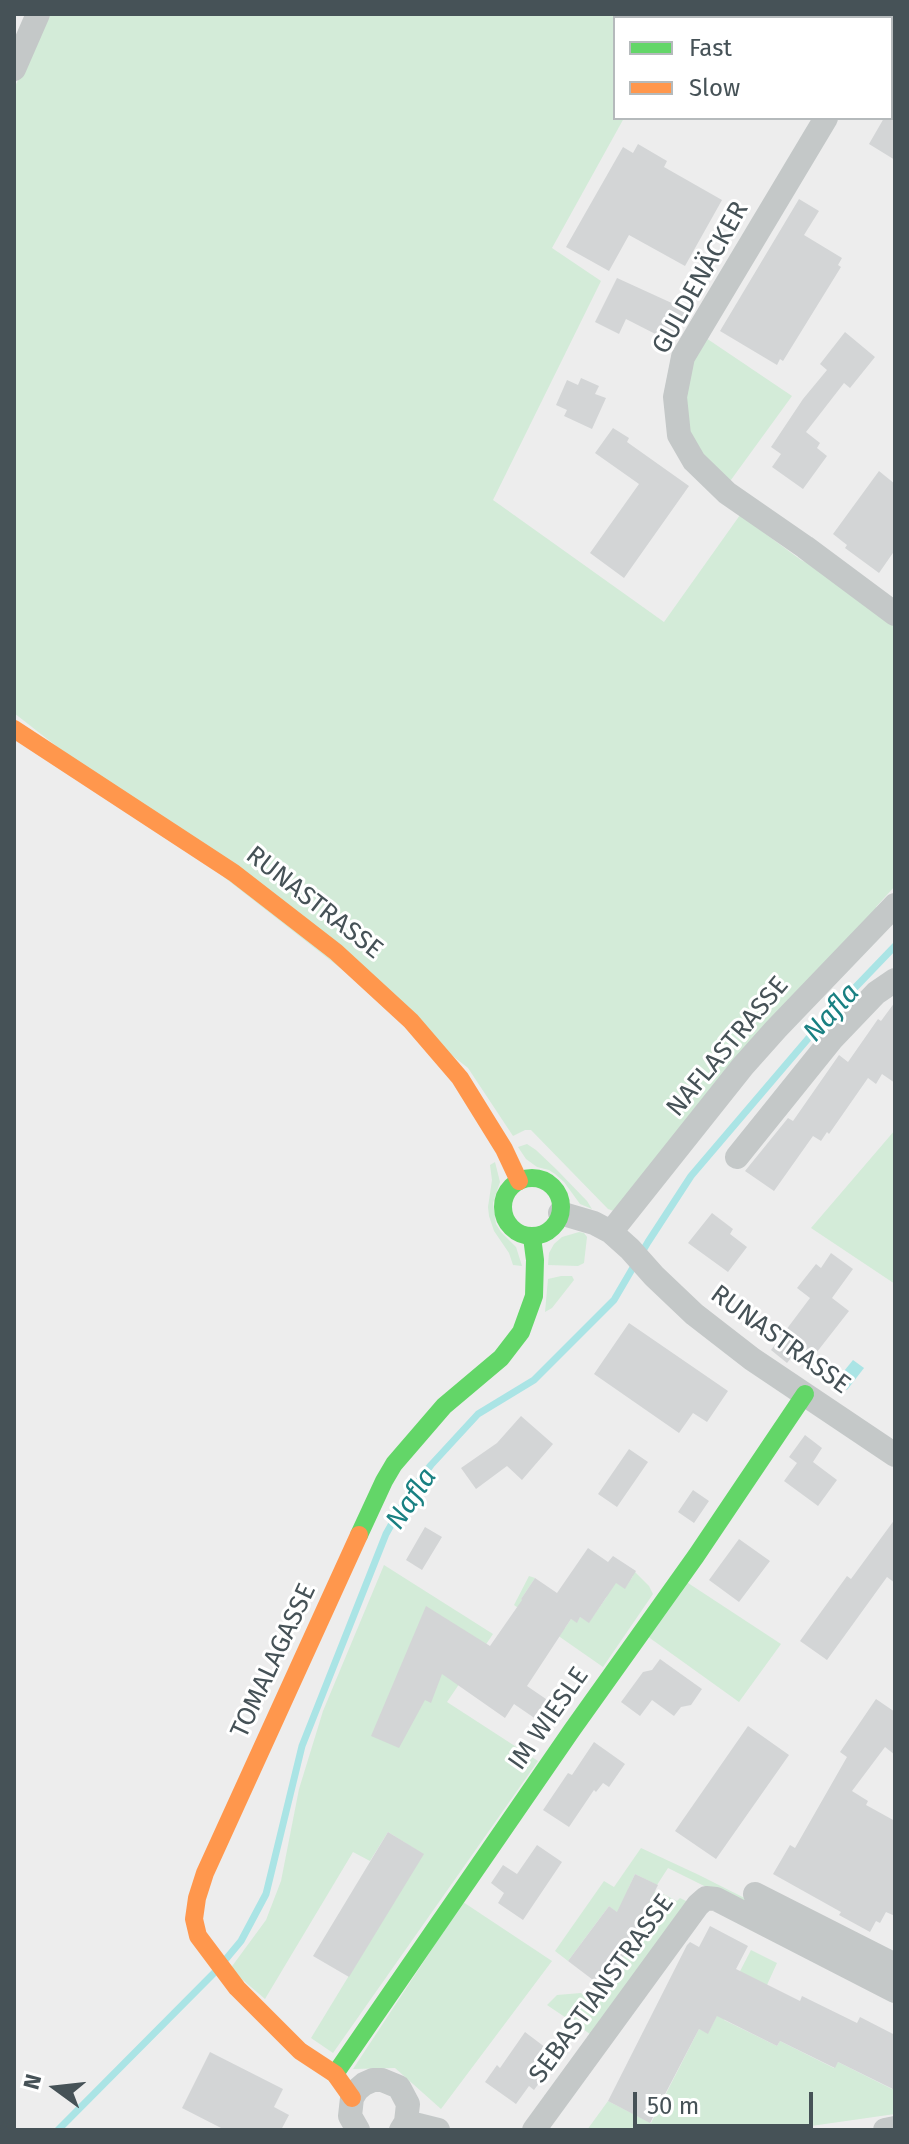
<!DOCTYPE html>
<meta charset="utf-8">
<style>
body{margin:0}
#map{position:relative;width:909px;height:2144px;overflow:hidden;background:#ededed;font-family:"Fira Sans",sans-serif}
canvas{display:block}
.frame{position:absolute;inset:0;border:16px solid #465257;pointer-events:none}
.legend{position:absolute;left:613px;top:16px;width:280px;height:104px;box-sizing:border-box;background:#fff;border:2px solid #b5babc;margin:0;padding:10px 14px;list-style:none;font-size:24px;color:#465257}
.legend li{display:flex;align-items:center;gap:16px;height:40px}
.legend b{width:40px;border:2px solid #b5babc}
.north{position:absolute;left:16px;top:2048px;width:80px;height:80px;-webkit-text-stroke:6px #fff;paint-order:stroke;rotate:285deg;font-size:22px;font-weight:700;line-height:32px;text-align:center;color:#465257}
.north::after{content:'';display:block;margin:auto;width:28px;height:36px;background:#465257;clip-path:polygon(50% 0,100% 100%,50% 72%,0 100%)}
.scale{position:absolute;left:633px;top:2092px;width:180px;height:36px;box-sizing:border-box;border:4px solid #465257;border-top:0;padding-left:10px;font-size:24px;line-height:28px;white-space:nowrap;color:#465257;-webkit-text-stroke:6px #fff;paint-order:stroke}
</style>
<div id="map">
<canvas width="909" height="2144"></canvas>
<div class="frame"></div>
<ul class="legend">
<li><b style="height:10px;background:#63d668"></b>Fast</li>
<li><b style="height:10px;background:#ff974d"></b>Slow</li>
</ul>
<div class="north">N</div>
<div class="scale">50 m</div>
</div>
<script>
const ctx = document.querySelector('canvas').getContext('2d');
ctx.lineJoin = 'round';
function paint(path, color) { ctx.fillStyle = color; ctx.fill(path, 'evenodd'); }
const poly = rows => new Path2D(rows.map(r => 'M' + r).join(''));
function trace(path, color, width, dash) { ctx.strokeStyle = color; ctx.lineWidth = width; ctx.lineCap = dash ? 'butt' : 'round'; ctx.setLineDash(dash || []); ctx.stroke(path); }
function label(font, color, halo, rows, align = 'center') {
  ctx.font = font + ' "Fira Sans",sans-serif'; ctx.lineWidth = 6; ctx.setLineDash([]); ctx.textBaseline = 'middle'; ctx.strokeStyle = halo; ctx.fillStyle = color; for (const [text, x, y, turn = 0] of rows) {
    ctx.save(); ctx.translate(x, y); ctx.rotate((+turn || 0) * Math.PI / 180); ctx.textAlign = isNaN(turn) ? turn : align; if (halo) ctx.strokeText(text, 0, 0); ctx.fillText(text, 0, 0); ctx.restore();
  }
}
const green = poly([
 [47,14,683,14,681,18,615,18,615,118,624,118,552,248,601,281,493,500,664,622,740,515,801,560,825,571,895,622,895,886,876,907,879,911,614,1211,608,1209,531,1130,525,1130,513,1136,468,1068,14,713,14,89],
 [706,338,792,396,728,484,691,441,686,421,688,369],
 [895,1130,895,1284,811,1228],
 [527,1144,536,1150,556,1169,587,1201,592,1209,580,1204,564,1182,555,1174,549,1170,537,1167,526,1159,518,1147],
 [495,1162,500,1182,493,1203,496,1224,501,1232,516,1247,522,1266,513,1265,509,1253,494,1231,489,1216,488,1207,492,1180,490,1165],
 [579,1232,584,1233,587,1237,584,1263,578,1266,548,1265,549,1253,554,1244,562,1237],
 [561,1276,572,1276,574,1280,552,1308,545,1312,548,1279],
 [384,1565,493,1634,447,1702,538,1761,333,2053,311,2038,423,1854,388,1832,370,1861,353,1852,265,1999,230,1969,266,1920,281,1881,299,1789,323,1711],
 [632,1569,649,1586,653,1594,603,1667,514,1605,529,1576,535,1578,521,1599,565,1628,571,1619,577,1622,580,1617,589,1622,606,1598,612,1580,625,1588,633,1576],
 [685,1581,781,1644,739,1702,647,1636],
 [641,1848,699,1875,895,1974,895,1981,668,1868,657,1885,635,1874,628,1889,659,1892,677,1901,680,1898,688,1902,590,2034,547,2005,557,1995,581,1993,593,2002,601,1986,642,1932,609,1906,568,1961,555,1951,604,1881,614,1887],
 [463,1902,552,1961,441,2109,395,2068,353,2069],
 [751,1950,777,1963,767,1985,724,2020,777,2046,780,2041,834,2068,838,2062,892,2089,895,2083,895,2114,783,2130,587,2130,608,2101,651,2123,699,2029,708,2033]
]);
const water = poly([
 [853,1360,864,1368,847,1390,836,1381]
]);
const stream = poly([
 [226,1959,241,1941,266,1894,302,1746,386,1534,408,1495,431,1465,478,1414,534,1380,614,1300,648,1242,691,1176,824,1020,895,946],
 [58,2130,215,1972]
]);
const building = poly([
 [895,100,895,160,869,144,884,118,891,118,891,107],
 [638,144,667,161,664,167,722,200,685,266,629,235,609,271,566,247,623,147,633,153],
 [799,199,819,211,804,235,842,258,838,265,841,267,783,361,780,359,777,365,720,331],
 [617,278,687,310,671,342,626,319,619,334,595,322],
 [845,332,875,357,850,388,844,383,806,432,820,443,817,448,827,456,803,489,772,467,781,454,771,447,803,399,827,370,820,364],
 [581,378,599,386,595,394,606,398,592,429,564,416,567,410,556,405,567,380,578,385],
 [613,428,629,438,627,442,689,486,624,578,590,553,639,484,595,453],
 [879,471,895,484,895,550,879,573,845,548,847,545,833,534],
 [895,1002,895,1083,882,1074,876,1084,868,1078,829,1134,827,1132,821,1141,813,1136,774,1191,745,1171,788,1118,793,1121,839,1055,848,1062,878,1019,881,1021],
 [712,1213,733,1229,730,1234,747,1247,728,1272,688,1243],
 [831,1253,853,1269,832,1298,849,1311,813,1357,800,1347,787,1363,771,1350,810,1298,797,1288,816,1264,821,1268],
 [629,1323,728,1391,707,1422,693,1413,679,1433,594,1374],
 [521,1416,553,1444,522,1480,507,1466,476,1489,461,1468,497,1443],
 [805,1435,822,1448,813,1462,837,1480,818,1506,784,1481,797,1463,789,1457],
 [629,1449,648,1462,617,1507,598,1494],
 [693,1490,709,1501,694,1523,678,1512],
 [895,1519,895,1583,887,1577,827,1660,800,1641,847,1576,851,1579],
 [425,1527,442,1537,422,1570,406,1560],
 [739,1539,770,1561,739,1602,709,1580],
 [588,1548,608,1562,613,1556,636,1571,625,1589,616,1583,589,1623,580,1617,577,1623,571,1619,527,1686,562,1710,549,1728,514,1704,505,1718,442,1674,431,1703,425,1700,399,1748,371,1736,426,1606,490,1646,522,1600,521,1599,535,1578,557,1593],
 [660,1659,702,1689,691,1705,681,1707,674,1716,652,1700,640,1716,621,1702,643,1672,652,1670],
 [876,1699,895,1712,895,1755,885,1747,852,1791,868,1801,866,1805,895,1821,895,1916,886,1912,880,1923,876,1921,870,1932,839,1915,841,1912,773,1874,790,1845,795,1848,847,1757,840,1752],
 [748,1726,789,1755,716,1859,675,1831],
 [594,1742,625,1764,609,1787,603,1783,596,1792,594,1790,569,1827,543,1810,568,1773,572,1775],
 [388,1832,424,1854,349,1977,313,1956],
 [537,1845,562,1862,523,1920,498,1903,504,1893,491,1883,503,1865,517,1874],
 [635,1874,658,1885,637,1927,643,1931,601,1986,568,1961,609,1906,617,1912],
 [710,1926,748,1946,736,1969,800,2001,802,1996,857,2023,860,2017,895,2035,895,2090,838,2062,835,2068,780,2041,777,2046,717,2016,708,2034,699,2029,650,2123,608,2101,687,1945,690,1942,699,1947],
 [525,2032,558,2057,534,2090,529,2086,516,2104,485,2082,497,2065,500,2068],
 [210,2052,283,2089,274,2107,289,2115,281,2130,225,2130,182,2108]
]);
const street = poly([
 [871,14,871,18],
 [14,69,38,14],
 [891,71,895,71],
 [826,118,683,357,675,397,679,435,694,461,727,493,805,547,895,614],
 [737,1157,832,1039,876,993,895,980],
 [560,1213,594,1223,611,1232,630,1249,654,1276,694,1314,752,1359,895,1455],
 [611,1232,743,1066,776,1029,895,905],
 [755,1894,895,1965],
 [406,2122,438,2130],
 [358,2130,350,2116,352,2098,357,2090,364,2084,373,2080,382,2080,399,2087,408,2104,406,2122,401,2130],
 [534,2130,698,1905,706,1898,716,1899,895,1991],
 [885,2130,895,2128]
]);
const fast = poly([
 '503 1207a29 29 0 1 1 58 0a29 29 0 1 1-58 0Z',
 [359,1535,384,1481,394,1464,444,1406,501,1358,521,1332,534,1296,535,1260,532,1237],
 [335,2074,572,1730,696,1556,805,1394]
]);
const slow = poly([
 [14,729,234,873,336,952,411,1021,460,1078,504,1149,519,1181],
 [352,2098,335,2074,300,2051,237,1988,198,1936,194,1919,197,1898,205,1873,359,1535]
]);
const streetNames = [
 ["GULDENÄCKER",701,278,-61],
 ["RUNASTRASSE",314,903,38],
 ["NAFLASTRASSE",728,1047,-50],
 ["RUNASTRASSE",780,1340,36],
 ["TOMALAGASSE",274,1661,-65],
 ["IM WIESLE",549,1719,-55],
 ["SEBASTIANSTRASSE",602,1989,-54]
];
const waterNames = [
 ["Nafla",832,1013,-48],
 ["Nafla",412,1499,-56]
];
paint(green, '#d3ebd8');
paint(water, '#aae4e5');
trace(stream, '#aae4e5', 7);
paint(building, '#d3d5d6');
trace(street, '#c4c8c8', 24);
trace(fast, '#63d668', 18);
trace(slow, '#ff974d', 18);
label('26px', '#465257', '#fff', streetNames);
label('italic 28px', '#198082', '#fff', waterNames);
</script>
